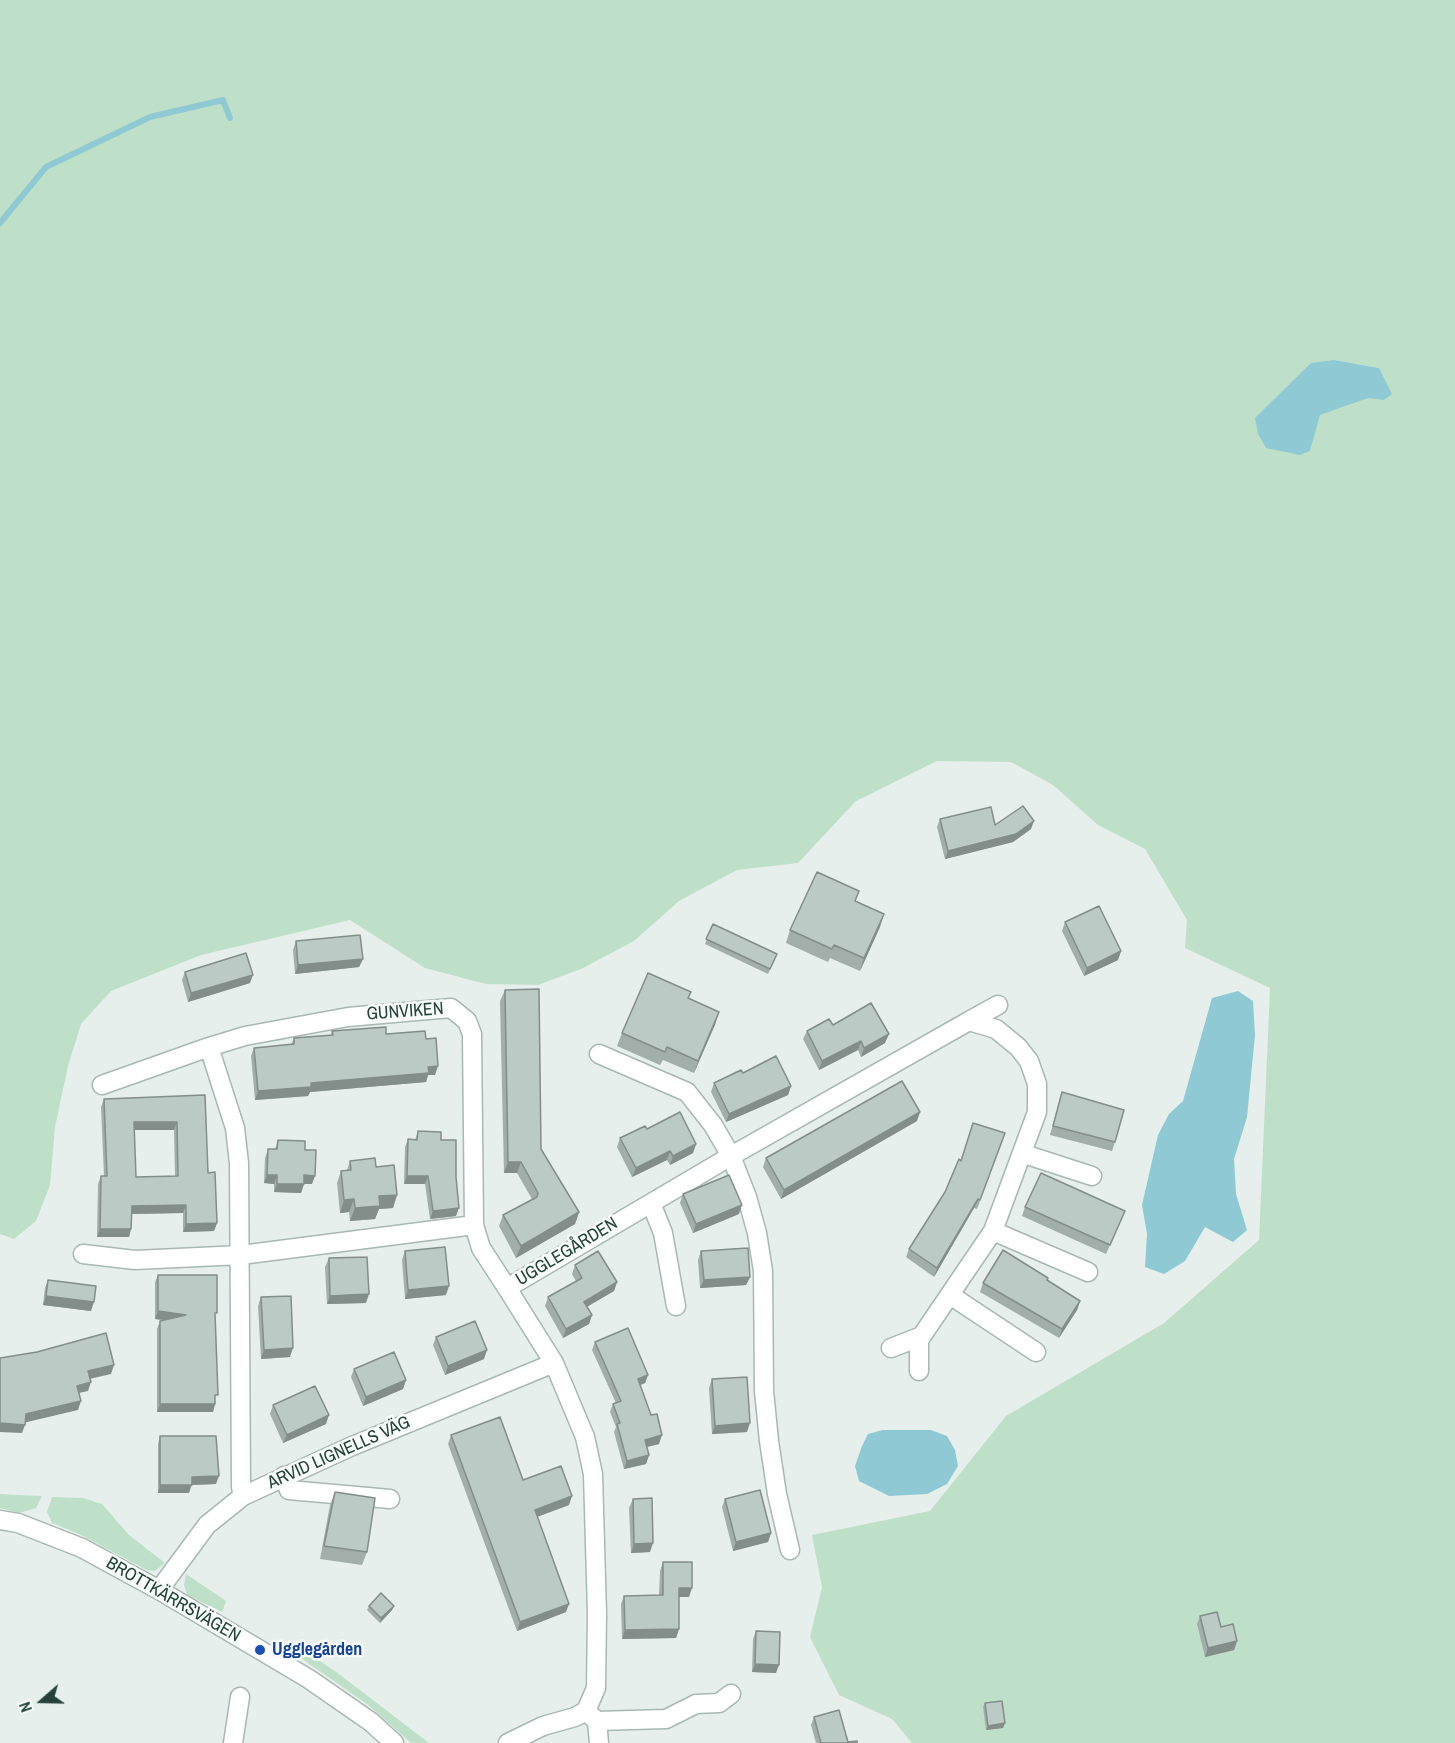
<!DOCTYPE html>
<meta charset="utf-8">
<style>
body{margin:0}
#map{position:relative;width:1455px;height:1743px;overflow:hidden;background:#e6efeb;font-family:"Archivo Narrow",sans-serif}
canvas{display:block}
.north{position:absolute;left:12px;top:1671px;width:60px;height:60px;-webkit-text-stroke:4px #f7fbf9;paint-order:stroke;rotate:250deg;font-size:16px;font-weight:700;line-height:24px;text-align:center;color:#24423a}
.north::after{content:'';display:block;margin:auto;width:21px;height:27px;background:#24423a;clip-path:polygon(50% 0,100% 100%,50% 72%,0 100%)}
</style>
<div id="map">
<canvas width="1455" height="1743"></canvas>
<div class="north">N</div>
</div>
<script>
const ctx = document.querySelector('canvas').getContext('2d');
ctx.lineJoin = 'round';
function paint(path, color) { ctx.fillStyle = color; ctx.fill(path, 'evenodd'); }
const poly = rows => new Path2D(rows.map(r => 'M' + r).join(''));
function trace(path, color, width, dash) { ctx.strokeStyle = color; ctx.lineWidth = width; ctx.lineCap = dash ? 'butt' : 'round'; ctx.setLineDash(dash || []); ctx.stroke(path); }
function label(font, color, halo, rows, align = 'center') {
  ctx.font = font + ' "Archivo Narrow",sans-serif'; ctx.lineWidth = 5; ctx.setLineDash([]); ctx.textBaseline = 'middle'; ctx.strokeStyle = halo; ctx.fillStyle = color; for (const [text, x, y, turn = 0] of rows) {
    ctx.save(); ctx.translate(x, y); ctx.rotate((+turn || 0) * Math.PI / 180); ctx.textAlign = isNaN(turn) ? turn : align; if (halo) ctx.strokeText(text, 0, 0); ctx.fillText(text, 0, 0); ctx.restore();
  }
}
const green = poly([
 [0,0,1455,0,1455,1743,912,1743,892,1719,839,1695,810,1637,822,1587,812,1535,930,1511,1006,1416,1164,1323,1259,1240,1270,988,1185,948,1187,920,1145,849,1098,825,1053,785,1011,762,937,761,856,801,798,863,737,870,679,901,634,941,581,969,538,985,486,984,425,968,350,920,201,955,111,991,81,1024,68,1066,55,1127,50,1185,36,1221,14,1239,0,1234],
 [1334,360,1379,368,1368,397,1319,415,1310,451,1256,418,1286,390],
 [0,1494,17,1495,42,1496,36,1508,19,1513,0,1508],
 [52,1497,83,1498,102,1504,129,1535,165,1563,155,1571,147,1570,81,1535,52,1523,47,1512],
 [186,1574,226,1601,222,1612,187,1595,184,1585],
 [298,1646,339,1674,429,1743,411,1743,367,1704,295,1654]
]);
const water = poly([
 [1334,360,1379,368,1392,394,1384,400,1368,398,1320,415,1310,451,1300,455,1266,448,1258,434,1255,418,1311,363],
 [1238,991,1253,1001,1255,1035,1247,1117,1234,1159,1236,1194,1247,1230,1233,1242,1205,1227,1185,1261,1164,1274,1145,1267,1147,1234,1142,1205,1158,1135,1169,1114,1183,1101,1212,998],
 [883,1430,931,1430,947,1436,955,1450,958,1466,947,1484,927,1494,889,1496,859,1481,855,1466,862,1446,868,1434]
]);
const stream = poly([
 [0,223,46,167,150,117,223,100,230,118]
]);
const minor = poly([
 [969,1021,998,1005],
 [599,1054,687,1092,713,1125,731,1156,747,1197,757,1233,763,1271,764,1391,769,1441,777,1494,790,1550],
 [102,1085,209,1047],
 [1024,1154,1092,1176],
 [651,1203,663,1233,676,1306],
 [993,1231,1088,1272],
 [83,1254,135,1260,241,1255,474,1225],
 [950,1295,1036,1352],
 [891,1348,922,1336],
 [284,1476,289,1490,390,1499],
 [243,1496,241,1487,239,1163,235,1128,209,1047,245,1036,348,1017,451,1008,467,1021,472,1034,474,1225,481,1248,507,1288],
 [0,1520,18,1523,82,1548,159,1590,309,1679,371,1722,394,1743],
 [159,1590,207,1525,243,1496,350,1447,554,1363],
 [589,1714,597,1721,599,1743],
 [597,1721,666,1719,696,1704,719,1703,731,1694],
 [233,1743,240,1697],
 [508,1743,543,1726,575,1717,586,1711,596,1688,597,1614,593,1474,585,1437,554,1363,507,1288,731,1156,969,1021,996,1029,1018,1047,1029,1061,1037,1084,1037,1112,993,1231,919,1340,919,1371]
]);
const wall = poly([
 [940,819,995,825,1031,829,1013,842,945,859,937,827],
 [856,901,880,927,860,971,830,958,828,962,786,943,790,930],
 [1065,922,1121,951,1118,960,1084,976,1062,931],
 [713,924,775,959,768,974,705,944],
 [296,941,363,959,359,967,295,974,293,950],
 [185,972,250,983,188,1002,182,980],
 [505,990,541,1149,579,1212,575,1224,516,1258,499,1226,503,1215,532,1199,517,1173,504,1173,500,1001],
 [689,998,719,1012,694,1073,663,1060,660,1065,617,1046,622,1033],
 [833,1025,885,1043,861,1057,858,1050,819,1070,803,1039,807,1031],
 [332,1031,386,1034,426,1039,435,1075,428,1075,426,1082,310,1092,308,1096,255,1100,251,1056,254,1048,291,1045,294,1038,331,1035],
 [743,1073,791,1086,788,1095,726,1122,711,1092,714,1083],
 [1062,1092,1115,1142,1112,1151,1050,1135],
 [205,1095,208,1173,217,1223,214,1231,183,1232,183,1213,132,1214,131,1229,129,1237,97,1237,98,1184,101,1176,104,1176,101,1107,104,1099],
 [134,1130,174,1130,175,1176,136,1177],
 [917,1121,781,1199,763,1167,766,1158],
 [973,1123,1005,1133,977,1209,974,1208,934,1277,906,1257,909,1249,945,1192,961,1160],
 [647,1129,696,1144,693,1153,670,1165,667,1160,632,1177,617,1147,620,1138],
 [418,1131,441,1140,456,1177,456,1216,430,1219,425,1184,404,1184,405,1147,408,1139,415,1140],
 [278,1140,305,1150,312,1184,304,1184,301,1193,274,1192,274,1184,264,1183,265,1158,268,1149,275,1149],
 [350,1161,376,1167,397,1195,393,1208,379,1209,375,1219,350,1221,349,1212,340,1213,337,1183,341,1171,347,1170],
 [683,1194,739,1214,693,1233,680,1203],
 [1025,1207,1125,1211,1106,1254,1022,1216],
 [405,1251,446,1295,405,1299,402,1260],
 [701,1251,750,1277,746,1285,700,1288,698,1260],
 [329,1258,366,1303,327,1304,325,1267],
 [575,1265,617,1282,614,1291,587,1307,592,1315,589,1324,563,1338,545,1306,548,1297,576,1281,572,1274],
 [158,1275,215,1318,215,1404,213,1412,157,1412,157,1329,160,1321,164,1320,155,1319,155,1282],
 [48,1280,91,1311,43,1305,45,1288],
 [1047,1281,1080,1301,1077,1310,1059,1338,980,1292,983,1283],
 [261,1297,290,1357,261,1359,258,1306],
 [436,1337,484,1359,445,1375,433,1345],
 [595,1342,648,1375,645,1383,640,1385,659,1444,647,1447,649,1455,646,1464,624,1469,614,1432,616,1427,610,1412,613,1404,616,1403,592,1350],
 [354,1369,406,1380,403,1389,363,1406,351,1377],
 [712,1379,747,1432,712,1434,709,1388],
 [273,1405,326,1424,283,1443,270,1414],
 [451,1435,523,1480,569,1505,537,1517,566,1612,517,1631,448,1444],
 [160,1436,216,1484,192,1485,189,1493,158,1493,158,1444],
 [335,1492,367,1552,362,1565,320,1559,330,1505],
 [633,1499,650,1552,631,1553,629,1508],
 [725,1499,771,1533,768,1542,733,1551,722,1507],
 [663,1562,689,1597,679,1597,679,1629,676,1638,622,1639,621,1604,624,1596,659,1595,660,1571],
 [369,1606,394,1606,392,1610,380,1623,367,1610],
 [1200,1616,1221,1627,1237,1641,1234,1650,1205,1657,1197,1624],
 [756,1631,776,1673,752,1672,753,1639],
 [985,1703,1005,1723,1003,1728,986,1730,983,1707],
 [814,1717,848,1742,857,1743,816,1743,811,1725]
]);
const shadedWall = poly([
 [1034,821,1031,829,1013,842,945,859,948,851],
 [884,914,880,927,860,971,864,958],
 [1121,951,1118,960,1084,976,1087,968],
 [363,959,359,967,295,974,298,965],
 [253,975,250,983,188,1002,191,993],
 [719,1012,715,1025,694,1073,698,1061],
 [889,1034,885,1043,861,1057,864,1048],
 [861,1041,858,1050,819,1070,822,1061],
 [438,1066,435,1075,428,1075,426,1082,310,1092,308,1096,255,1100,258,1091],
 [791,1086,788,1095,726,1122,729,1114],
 [920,1112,917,1121,781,1199,784,1190],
 [134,1122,177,1122,174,1130,131,1130],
 [696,1144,693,1153,670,1165,673,1156],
 [670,1151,667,1160,632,1177,636,1168],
 [508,1162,521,1162,517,1173,504,1173],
 [267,1175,277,1175,274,1184,264,1183],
 [304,1175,315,1176,312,1184,304,1184,301,1193,274,1192,277,1184],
 [407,1176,428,1176,425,1184,404,1184],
 [397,1195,393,1208,379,1209,375,1219,350,1221,355,1208,379,1196],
 [354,1199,349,1212,340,1213,344,1200],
 [978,1199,974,1208,934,1277,937,1268],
 [186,1205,183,1213,129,1214,132,1206],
 [742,1205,739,1214,693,1233,696,1224],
 [459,1208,456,1216,430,1219,433,1211],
 [579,1212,575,1224,516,1258,521,1246],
 [217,1223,214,1231,183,1232,186,1224],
 [100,1229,131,1229,129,1237,97,1237],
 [750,1277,746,1285,700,1288,704,1280],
 [617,1282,614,1291,581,1310,584,1302],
 [449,1286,446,1295,405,1299,408,1290],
 [369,1294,366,1303,327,1304,330,1296],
 [46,1296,94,1302,91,1311,43,1305],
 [1080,1301,1077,1310,1059,1338,1062,1329],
 [158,1311,186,1315,183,1322,155,1319],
 [592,1315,589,1324,563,1338,566,1329],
 [293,1348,290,1357,261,1359,264,1350],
 [487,1350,484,1359,445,1375,448,1366],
 [114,1365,111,1374,85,1380,88,1371],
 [648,1375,645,1383,635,1387,638,1379],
 [406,1380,403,1389,363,1406,366,1397],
 [91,1382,88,1391,74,1394,77,1386],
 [81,1401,78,1410,23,1423,26,1414],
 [160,1404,215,1404,213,1412,157,1412],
 [329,1415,326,1424,283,1443,287,1435],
 [0,1423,25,1425,22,1433,0,1432],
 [750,1423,747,1432,712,1434,715,1426],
 [662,1435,659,1444,642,1448,645,1440],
 [649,1455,646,1464,624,1469,627,1461],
 [219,1476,216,1484,191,1485,189,1493,158,1493,160,1485,192,1477],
 [572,1496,569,1505,531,1519,535,1510],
 [771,1533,768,1542,733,1551,736,1542],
 [653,1543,650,1552,631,1553,634,1544],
 [679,1588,692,1588,689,1597,675,1597],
 [569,1604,566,1612,517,1631,520,1622],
 [394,1606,392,1610,380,1623,381,1618],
 [679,1629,676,1638,622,1639,625,1630],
 [1237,1641,1234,1650,1205,1657,1208,1648],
 [755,1664,779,1665,776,1673,752,1672],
 [1005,1723,1003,1728,986,1730,988,1726]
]);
const building = poly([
 [1023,806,1034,821,1016,834,948,851,940,819,991,807,995,825,1023,806],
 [817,872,859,891,855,901,884,914,864,958,834,945,832,949,790,930,817,872],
 [1099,906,1121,951,1087,968,1065,922,1099,906],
 [713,924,777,954,770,969,706,939,713,924],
 [360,935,363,959,298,965,296,941,360,935],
 [246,953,253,975,191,993,185,972,246,953],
 [648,973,691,992,688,998,719,1012,698,1061,667,1047,665,1052,622,1033,648,973],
 [539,989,541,1149,579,1212,521,1246,503,1215,537,1197,538,1193,521,1162,508,1162,505,990,539,989],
 [871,1003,889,1034,864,1048,861,1041,822,1061,807,1031,829,1019,833,1025,871,1003],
 [386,1027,386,1034,425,1031,426,1039,436,1038,438,1066,428,1067,429,1073,311,1083,311,1087,258,1091,254,1048,294,1044,294,1038,333,1035,332,1031,386,1027],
 [776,1056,791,1086,729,1114,714,1083,741,1070,743,1073,776,1056],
 [902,1081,920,1112,784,1190,766,1158,902,1081],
 [1062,1092,1124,1110,1115,1142,1053,1126,1062,1092],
 [205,1095,208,1173,215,1172,217,1223,186,1224,186,1205,132,1206,131,1229,100,1229,101,1176,107,1176,104,1099,205,1095],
 [134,1122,177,1122,178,1176,136,1177,134,1122],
 [680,1112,696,1144,673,1156,670,1151,636,1168,620,1138,645,1126,647,1129,680,1112],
 [973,1123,1005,1133,980,1200,978,1199,937,1268,909,1249,945,1192,959,1159,961,1161,973,1123],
 [418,1131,441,1132,441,1140,456,1140,456,1177,459,1208,433,1211,428,1176,407,1176,408,1139,417,1140,418,1131],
 [278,1140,305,1141,305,1150,316,1150,315,1176,304,1175,304,1184,277,1184,277,1175,267,1175,268,1149,277,1149,278,1140],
 [375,1158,376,1167,394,1165,397,1195,379,1196,380,1206,355,1208,354,1199,344,1200,341,1171,351,1170,350,1161,375,1158],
 [1041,1173,1125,1211,1110,1245,1025,1207,1041,1173],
 [729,1175,742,1205,696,1224,683,1194,729,1175],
 [445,1247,449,1286,408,1290,405,1251,445,1247],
 [748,1248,750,1277,704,1280,701,1251,748,1248],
 [1003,1250,1048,1278,1047,1280,1080,1301,1062,1329,983,1283,1003,1250],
 [598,1251,617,1282,584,1302,592,1315,566,1329,548,1297,582,1278,575,1265,598,1251],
 [367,1257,369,1294,330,1296,329,1258,367,1257],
 [158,1275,217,1275,217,1313,215,1313,218,1395,215,1395,215,1404,160,1404,160,1321,186,1315,158,1311,158,1275],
 [48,1280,96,1286,94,1302,46,1296,48,1280],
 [291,1296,293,1348,264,1350,261,1297,291,1296],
 [475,1321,487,1350,448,1366,436,1337,475,1321],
 [628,1328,648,1375,638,1379,651,1415,657,1414,662,1435,645,1440,649,1455,627,1461,617,1424,620,1423,613,1404,621,1401,595,1342,628,1328],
 [106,1333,114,1365,88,1371,91,1382,77,1386,81,1401,26,1414,25,1425,0,1423,0,1358,37,1352,106,1333],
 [394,1352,406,1380,366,1397,354,1369,394,1352],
 [747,1377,750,1423,715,1426,712,1379,747,1377],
 [315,1386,329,1415,287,1435,273,1405,315,1386],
 [500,1417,523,1480,561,1466,572,1496,535,1510,569,1604,520,1622,451,1435,500,1417],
 [160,1436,216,1436,219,1476,192,1477,192,1485,160,1485,160,1436],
 [760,1490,771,1533,736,1542,725,1499,760,1490],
 [335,1492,375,1498,367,1552,324,1546,335,1492],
 [652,1498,653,1543,634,1544,633,1499,652,1498],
 [663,1562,692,1562,692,1588,679,1588,679,1629,625,1630,624,1596,663,1595,663,1562],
 [381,1593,394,1606,381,1618,369,1606,381,1593],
 [1217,1612,1221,1627,1233,1624,1237,1641,1208,1648,1200,1616,1217,1612],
 [756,1631,780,1632,779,1665,755,1664,756,1631],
 [1002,1701,1005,1723,988,1726,985,1703,1002,1701],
 [839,1710,848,1742,857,1741,857,1743,821,1743,814,1717,839,1710]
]);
const markers = [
 [260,1650,6,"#1a4fb4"]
];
const streetNames = [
 ["GUNVIKEN",405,1012,-4],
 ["UGGLEGÅRDEN",567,1252,-31],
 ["ARVID LIGNELLS VÄG",339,1453,-24],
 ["BROTTKÄRRSVÄGEN",173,1600,30]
];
const transitNames = [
 ["Ugglegården",272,1650]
];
paint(green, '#bfe0c8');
paint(water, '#8ec9d4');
trace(stream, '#8ec9d4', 6);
trace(minor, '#a8b8b2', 21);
trace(minor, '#fff', 18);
paint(wall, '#a1aea9');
paint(shadedWall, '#838d89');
paint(building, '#bbcac4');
trace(building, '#838d89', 1.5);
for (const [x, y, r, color] of markers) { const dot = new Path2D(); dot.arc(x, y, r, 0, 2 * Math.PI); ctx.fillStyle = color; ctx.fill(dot); trace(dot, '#f7fbf9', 2); }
label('18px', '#24423a', '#f7fbf9', streetNames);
label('bold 18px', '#164399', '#f7fbf9', transitNames, 'left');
</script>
